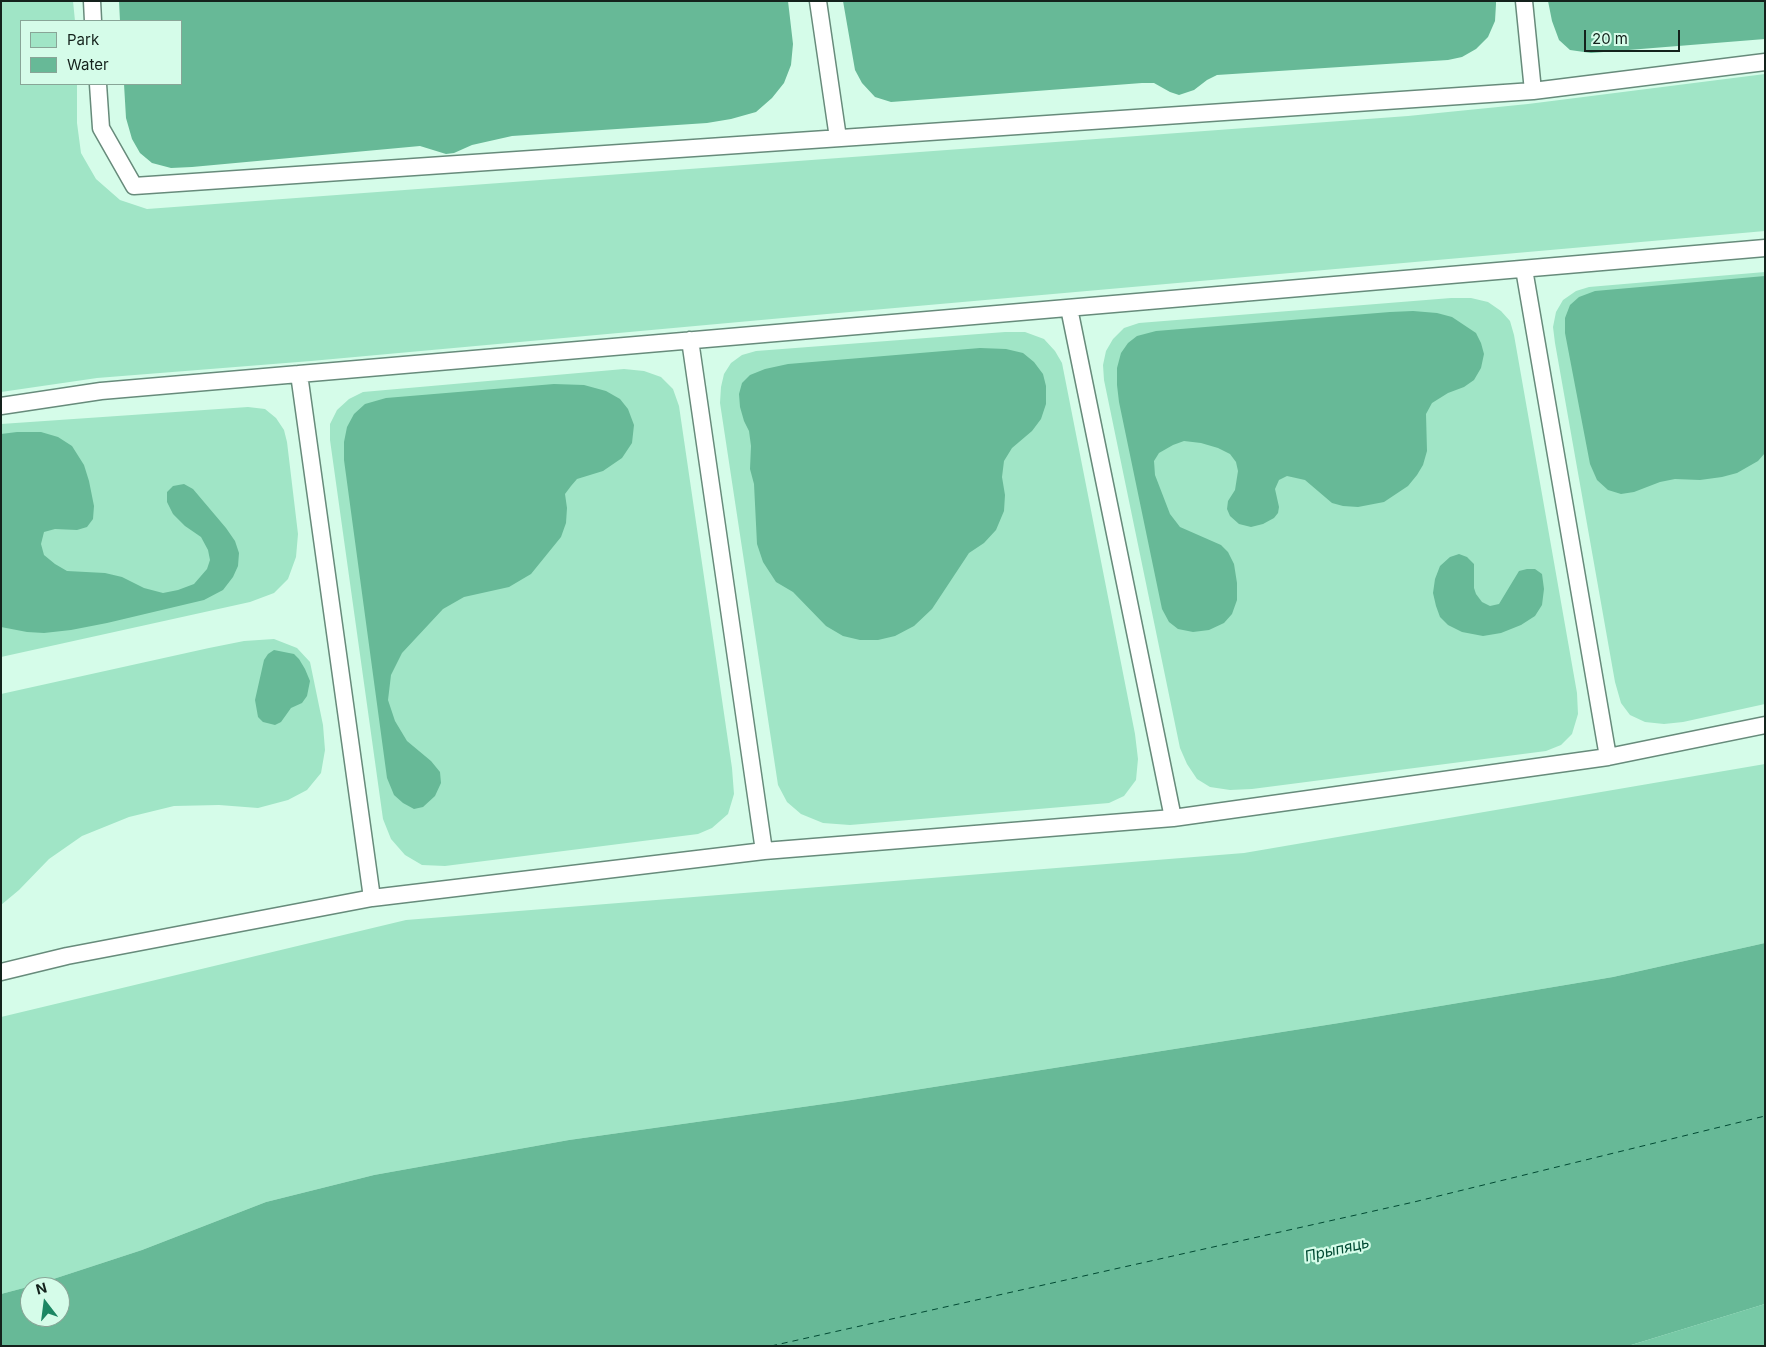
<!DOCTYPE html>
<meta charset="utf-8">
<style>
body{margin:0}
#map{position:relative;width:1766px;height:1347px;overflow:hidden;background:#d5fce9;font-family:Inter,sans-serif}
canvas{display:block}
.frame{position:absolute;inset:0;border:2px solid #14221c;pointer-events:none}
.legend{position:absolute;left:20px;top:20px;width:162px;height:65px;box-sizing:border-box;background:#d5fce9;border:1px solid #88a597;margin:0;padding:6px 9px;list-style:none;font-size:15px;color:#14221c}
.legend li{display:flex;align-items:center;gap:10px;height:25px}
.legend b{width:25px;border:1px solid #88a597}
.north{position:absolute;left:20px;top:1277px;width:50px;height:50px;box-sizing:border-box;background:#d5fce9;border:1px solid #88a597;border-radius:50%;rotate:345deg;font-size:14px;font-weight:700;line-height:20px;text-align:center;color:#14221c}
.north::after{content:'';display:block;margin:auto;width:18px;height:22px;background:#1c8763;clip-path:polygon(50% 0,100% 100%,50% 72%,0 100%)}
.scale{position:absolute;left:1584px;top:30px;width:96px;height:22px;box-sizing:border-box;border:2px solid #14221c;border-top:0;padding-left:6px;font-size:15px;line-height:18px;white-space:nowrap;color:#14221c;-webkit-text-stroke:4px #d5fce9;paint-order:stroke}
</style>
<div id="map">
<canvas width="1766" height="1347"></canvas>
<div class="frame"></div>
<ul class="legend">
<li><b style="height:14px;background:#a0e5c6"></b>Park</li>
<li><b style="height:14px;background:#67b997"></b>Water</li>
</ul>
<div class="north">N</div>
<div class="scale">20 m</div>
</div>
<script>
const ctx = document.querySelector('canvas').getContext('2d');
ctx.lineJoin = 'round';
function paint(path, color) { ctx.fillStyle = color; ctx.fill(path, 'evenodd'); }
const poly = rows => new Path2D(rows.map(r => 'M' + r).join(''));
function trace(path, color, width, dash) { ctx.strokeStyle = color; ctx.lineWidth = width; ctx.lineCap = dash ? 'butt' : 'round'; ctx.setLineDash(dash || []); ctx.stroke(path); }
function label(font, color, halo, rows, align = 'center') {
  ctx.font = font + ' Inter,sans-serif'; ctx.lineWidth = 4.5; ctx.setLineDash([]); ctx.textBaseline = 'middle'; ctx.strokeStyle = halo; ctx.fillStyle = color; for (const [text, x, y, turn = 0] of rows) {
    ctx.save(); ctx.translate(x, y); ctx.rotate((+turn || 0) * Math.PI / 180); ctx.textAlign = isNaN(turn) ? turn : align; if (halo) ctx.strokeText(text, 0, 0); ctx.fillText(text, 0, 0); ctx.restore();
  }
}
const green = poly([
 [1,1,73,1,75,21,21,21,21,84,77,84,77,123,81,153,96,179,120,200,147,209,1408,116,1528,104,1765,74,1765,231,827,314,311,361,97,378,1,392],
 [1765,272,1765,704,1683,722,1664,724,1645,722,1630,715,1621,703,1615,682,1555,343,1553,327,1556,312,1563,300,1576,291,1589,287],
 [1451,298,1471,298,1488,302,1501,311,1510,321,1514,335,1577,693,1578,714,1572,734,1561,745,1546,751,1252,789,1230,790,1210,787,1197,779,1187,764,1180,748,1104,380,1103,365,1106,351,1113,339,1124,328,1139,323],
 [1005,332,1025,332,1044,339,1055,351,1062,363,1135,734,1138,759,1136,780,1124,796,1109,803,850,825,823,823,801,814,787,802,778,785,720,403,721,387,724,374,731,363,742,355,756,351],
 [624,369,644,371,661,377,673,389,679,406,732,768,734,794,728,814,712,828,698,834,445,866,422,865,405,855,391,839,383,819,330,440,330,424,337,410,349,399,363,392],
 [248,407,265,409,276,418,284,430,287,442,298,534,296,557,288,579,274,593,250,602,1,657,1,424],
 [274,639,297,648,310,662,323,725,325,750,321,773,307,790,288,800,258,808,219,805,174,806,129,817,82,836,49,859,19,890,1,905,1,694,209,648,244,641],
 [1765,764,1765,943,1613,977,1339,1023,845,1101,569,1140,374,1175,266,1202,142,1250,35,1285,1,1294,1,1017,406,920,1244,853]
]);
const forest = poly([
 [1765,1304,1765,1346,1628,1346]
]);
const water = poly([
 [119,1,788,1,793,44,791,65,784,83,772,98,756,112,731,119,707,123,512,136,472,145,454,153,446,154,420,146,192,167,171,168,152,163,140,153,132,139,126,118,124,84,181,84,181,21,120,21],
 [843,1,1496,1,1496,4,1495,21,1488,37,1476,49,1462,57,1448,60,1217,75,1207,80,1194,90,1179,95,1170,92,1154,83,1142,83,891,102,875,97,862,83,855,70],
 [1548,1,1765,1,1765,39,1591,53,1570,50,1559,40,1552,21],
 [1765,276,1765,453,1758,461,1737,473,1722,477,1700,480,1675,479,1660,482,1634,492,1621,494,1608,490,1597,480,1590,464,1565,333,1565,318,1570,305,1579,297,1595,291],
 [1413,311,1437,313,1452,317,1476,333,1481,343,1484,354,1481,368,1474,380,1464,387,1448,393,1432,403,1426,414,1427,451,1423,465,1417,475,1408,486,1384,502,1358,507,1343,506,1332,503,1305,480,1287,476,1279,480,1275,489,1279,507,1278,513,1274,518,1263,524,1251,527,1239,524,1230,516,1227,509,1228,501,1235,490,1238,471,1236,462,1230,454,1218,448,1201,443,1184,441,1173,445,1159,453,1154,461,1155,475,1170,514,1180,527,1221,545,1228,552,1234,564,1237,583,1237,600,1232,614,1224,623,1209,630,1193,632,1178,629,1169,622,1162,609,1119,402,1117,385,1117,368,1121,353,1128,343,1137,336,1156,331,1390,312],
 [980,348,1006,349,1023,353,1034,362,1043,374,1046,386,1046,404,1041,419,1032,431,1012,448,1004,461,1002,477,1005,495,1004,511,996,530,984,543,969,553,932,609,914,626,895,636,878,640,860,640,843,636,826,626,793,592,776,582,763,562,757,544,754,484,750,469,751,446,749,431,744,421,740,407,739,394,742,383,750,375,765,369,788,364],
 [554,384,584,385,606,391,620,399,628,409,634,425,632,443,622,458,603,471,577,479,571,486,565,494,567,508,566,523,561,537,531,574,509,587,464,597,443,609,402,653,391,675,388,700,395,721,407,741,431,761,440,772,441,783,435,796,423,807,414,809,403,803,394,795,387,778,344,460,344,442,347,427,354,414,365,404,386,398],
 [17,432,41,432,58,437,72,446,84,465,89,481,94,506,93,519,87,527,77,530,55,529,44,532,41,544,44,555,55,564,67,571,105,573,122,577,144,588,163,593,178,590,194,584,207,569,210,560,208,550,201,537,185,526,173,514,167,502,167,492,173,486,184,484,193,489,226,528,235,541,239,553,238,566,233,577,223,590,204,600,107,623,71,630,44,633,27,632,1,627,1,434],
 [1459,554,1467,557,1474,564,1474,588,1476,594,1482,602,1490,606,1499,604,1519,571,1527,569,1535,569,1542,574,1544,589,1542,605,1535,616,1521,625,1501,633,1483,636,1462,632,1448,625,1440,617,1436,606,1433,593,1435,579,1440,566,1450,557],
 [274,650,294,654,299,659,305,669,310,681,307,696,302,703,291,708,281,722,275,725,263,722,258,717,255,700,264,660,268,654],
 [1765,943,1765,1304,1628,1346,1,1346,1,1294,35,1285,142,1250,266,1202,374,1175,569,1140,845,1101,1339,1023,1613,977],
 [30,1287,60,1287,60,1317,30,1317]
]);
const ferry = poly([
 [771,1346,1414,1202,1765,1116]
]);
const service = poly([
 [92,1,93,21],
 [818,1,838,138],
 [1524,1,1533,91],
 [98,84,101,128,134,186,1533,91,1765,62],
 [1524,269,1608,757],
 [1069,308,1173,818],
 [690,340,764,851],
 [299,374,372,898],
 [1,406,101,391,1765,248],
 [1,972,67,956,372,898,764,851,1173,818,1608,757,1765,725]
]);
const waterNames = [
 ["Прыпяць",1337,1250,-13]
];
paint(green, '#a0e5c6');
paint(forest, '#77c9a6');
paint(water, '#67b997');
trace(ferry, '#014a33', 1, [6, 5]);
trace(service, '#678b7b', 19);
trace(service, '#fff', 16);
label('italic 15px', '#014a33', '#d5fce9', waterNames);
</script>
